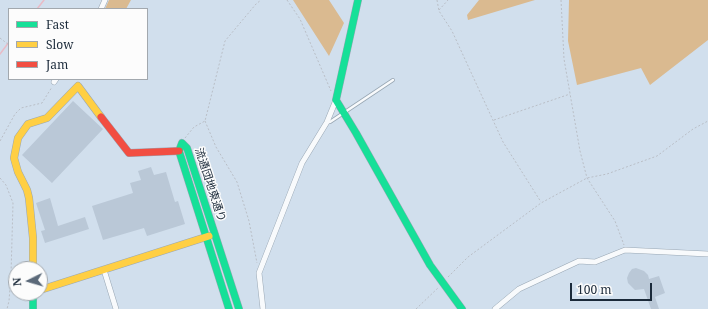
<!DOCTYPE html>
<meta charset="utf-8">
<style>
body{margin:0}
#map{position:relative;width:708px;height:309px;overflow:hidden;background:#d1dfed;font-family:"Noto Serif",serif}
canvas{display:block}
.legend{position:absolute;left:8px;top:8px;width:140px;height:72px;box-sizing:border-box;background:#fcfcfc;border:1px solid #a2a8ae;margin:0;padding:5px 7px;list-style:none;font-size:12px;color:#1b2a3a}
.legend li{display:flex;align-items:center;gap:8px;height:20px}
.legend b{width:20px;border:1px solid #a2a8ae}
.north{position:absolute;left:8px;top:261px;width:40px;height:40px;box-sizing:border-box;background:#fcfcfc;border:1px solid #a2a8ae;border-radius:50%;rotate:265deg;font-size:11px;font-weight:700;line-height:16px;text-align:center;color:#1b2a3a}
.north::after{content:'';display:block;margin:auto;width:14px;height:18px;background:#5b6979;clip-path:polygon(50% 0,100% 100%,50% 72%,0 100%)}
.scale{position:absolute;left:570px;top:283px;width:82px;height:18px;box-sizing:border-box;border:2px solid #1b2a3a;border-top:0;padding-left:5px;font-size:12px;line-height:14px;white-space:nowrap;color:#1b2a3a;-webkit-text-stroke:3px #fcfcfc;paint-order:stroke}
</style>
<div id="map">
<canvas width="708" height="309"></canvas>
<ul class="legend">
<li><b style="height:5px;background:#16e098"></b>Fast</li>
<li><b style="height:5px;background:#ffcf43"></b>Slow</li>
<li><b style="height:5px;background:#f24e42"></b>Jam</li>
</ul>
<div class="north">N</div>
<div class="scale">100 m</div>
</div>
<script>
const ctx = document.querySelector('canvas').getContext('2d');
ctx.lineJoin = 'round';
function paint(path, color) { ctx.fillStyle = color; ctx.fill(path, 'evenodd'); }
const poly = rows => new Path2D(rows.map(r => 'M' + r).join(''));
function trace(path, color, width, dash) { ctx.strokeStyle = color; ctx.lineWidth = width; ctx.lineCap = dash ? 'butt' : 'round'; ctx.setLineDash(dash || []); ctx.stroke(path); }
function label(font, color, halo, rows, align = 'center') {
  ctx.font = font + ' "Noto Serif","Noto Sans JP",serif'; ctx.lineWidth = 3; ctx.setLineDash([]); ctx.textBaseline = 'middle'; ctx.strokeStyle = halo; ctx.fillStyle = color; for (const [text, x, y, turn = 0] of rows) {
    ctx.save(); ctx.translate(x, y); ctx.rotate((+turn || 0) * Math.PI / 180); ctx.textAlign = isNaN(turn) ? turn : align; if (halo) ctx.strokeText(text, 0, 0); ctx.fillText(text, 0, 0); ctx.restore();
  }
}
const green = poly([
 [109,0,131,0,126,9,105,9],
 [293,0,329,0,344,23,329,56],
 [479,0,535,0,468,20,467,15],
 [569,0,708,0,708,40,650,85,641,68,577,85,568,41]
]);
const stream = poly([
 [37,9,44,0],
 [0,54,9,42]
]);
const building = poly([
 [73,101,103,129,52,183,22,155],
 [151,167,154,175,166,172,175,202,178,201,185,224,147,236,144,228,103,240,92,206,133,193,130,183,141,180,138,171],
 [50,198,58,226,85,217,89,229,45,243,41,231,45,230,36,203],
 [636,268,644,271,648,275,649,279,659,276,665,293,655,297,659,309,651,309,644,289,635,290,628,283,627,278,629,273,632,269]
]);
const path = poly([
 [287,0,300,19,331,91],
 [437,0,439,11,452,31,503,142,541,202],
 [561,0,564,59,580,151,587,178,615,221,624,245],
 [439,10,448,0],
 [0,38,9,45],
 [494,120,570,94],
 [205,121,216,147,237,182,249,221,257,263],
 [185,138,194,127,205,121,225,41,256,4,261,0],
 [0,141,15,114,21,108,42,103,52,87],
 [0,178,6,185,13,203,11,275,9,301,7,309],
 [448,277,468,257,541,203,587,178,607,174,657,156,693,129,708,121],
 [416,309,439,287]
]);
const lane = poly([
 [328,122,330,122,393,80]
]);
const street = poly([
 [101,9,105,0],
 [54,82,56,79],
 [104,270,116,309],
 [263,309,259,273,302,163,327,122,336,100],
 [495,309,519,289,579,261,595,262,625,250,708,254]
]);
const fast = poly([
 [358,0,336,100,356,133,430,265,462,309],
 [33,309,33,299,35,293],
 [229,309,179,151,182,143,187,148,239,309]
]);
const slow = poly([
 [33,269,33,238,29,198,27,190,18,172,14,158,18,138,28,124,47,118,78,86,101,117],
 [40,290,209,236]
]);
const jam = poly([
 [101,117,129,153,179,151]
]);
const streetNames = [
 ["流通団地東通り",210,185,72]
];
paint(green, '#daba90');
trace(stream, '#e9bbc6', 1.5);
paint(building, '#bac8d7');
trace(lane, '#99a7b4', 4);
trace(street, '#99a7b4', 6);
trace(fast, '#99a7b4', 8);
trace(slow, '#99a7b4', 8);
trace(jam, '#99a7b4', 8);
trace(path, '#b9bec6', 1, [2, 2]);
trace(lane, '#f8fafc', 2.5);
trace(street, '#f8fafc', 5);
trace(fast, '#16e098', 7);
trace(slow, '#ffcf43', 7);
trace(jam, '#f24e42', 7);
label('11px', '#1b2a3a', '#fcfcfc', streetNames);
</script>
